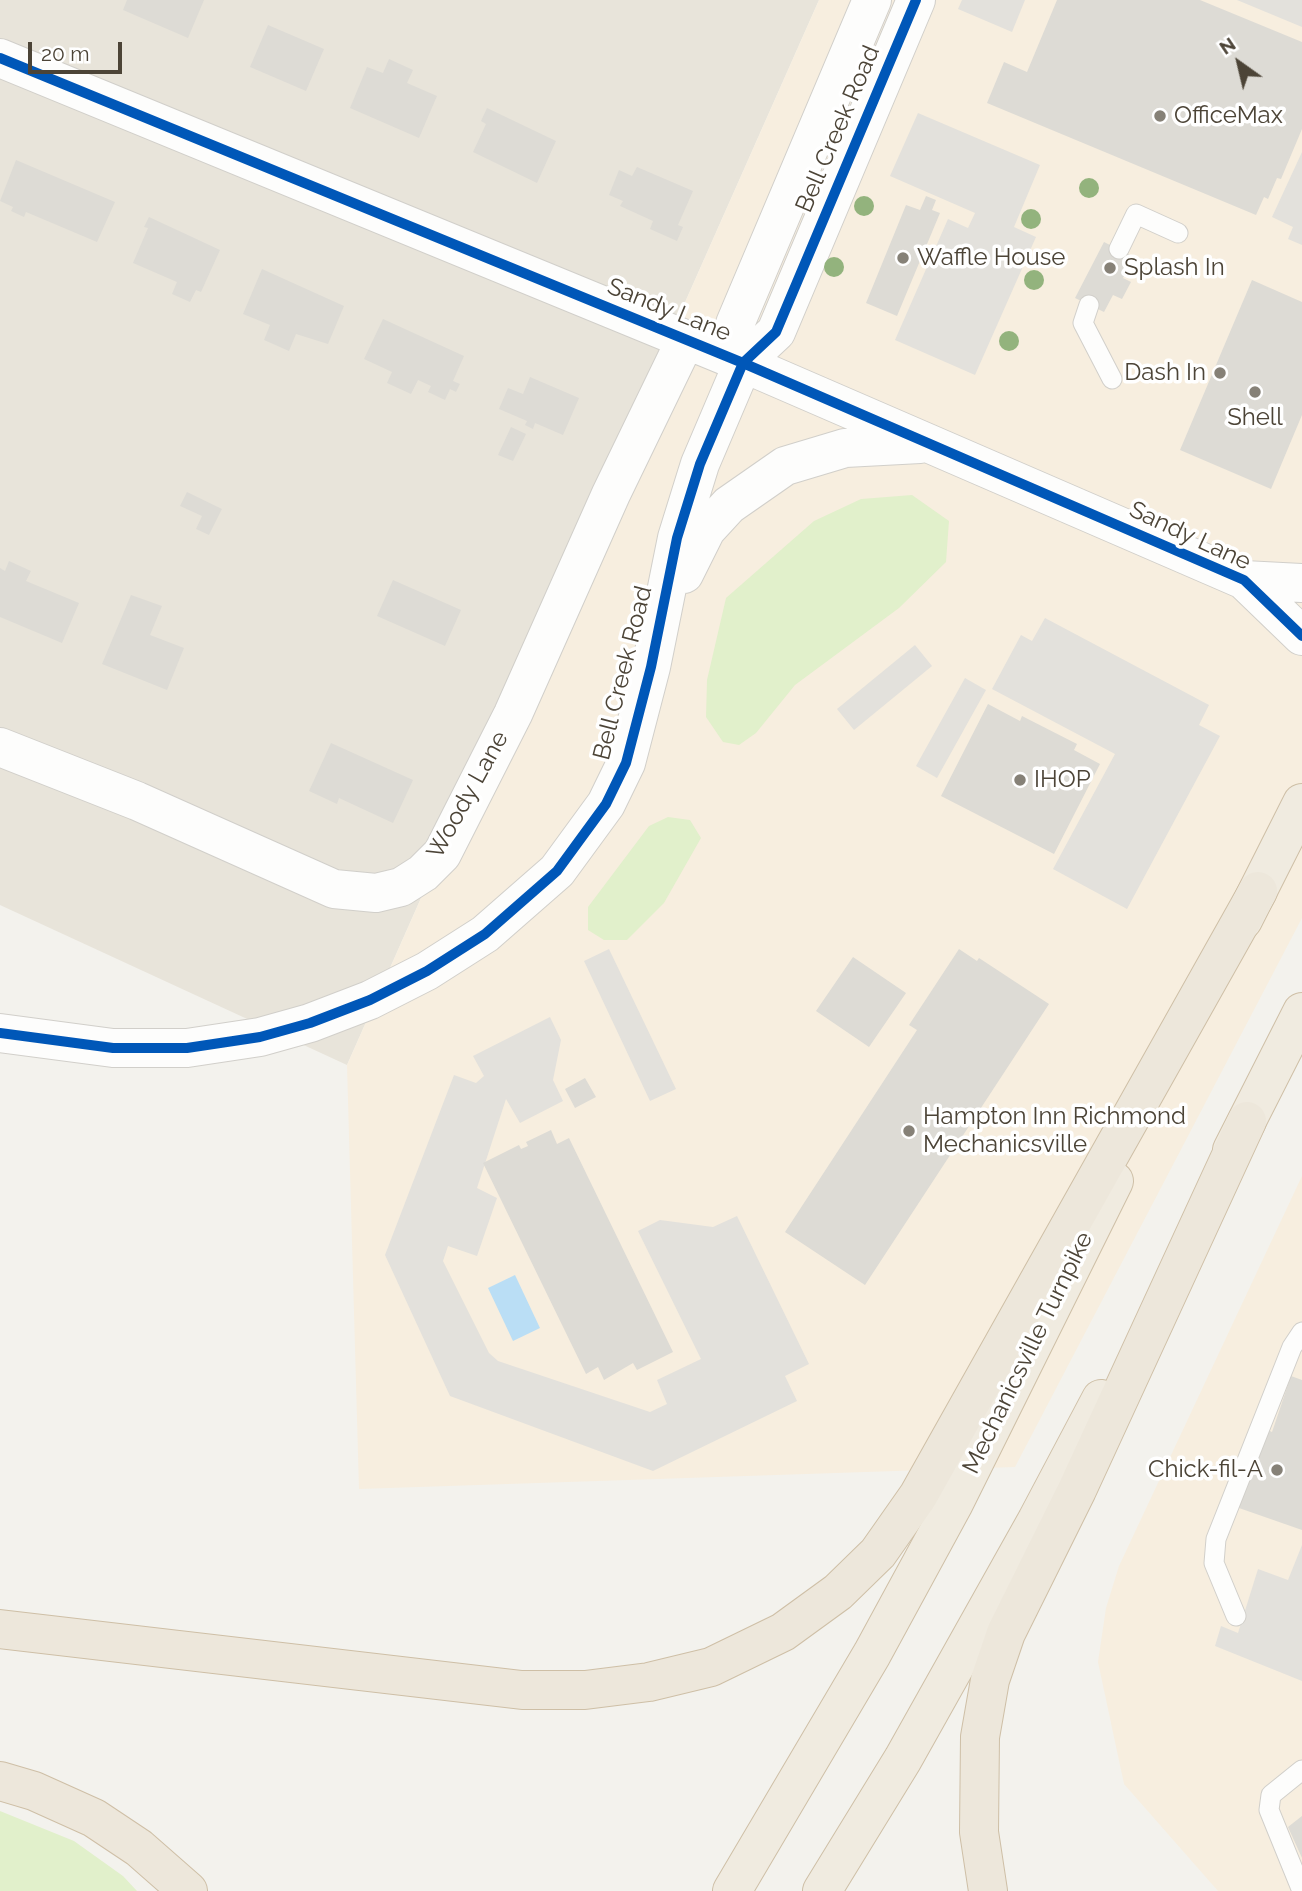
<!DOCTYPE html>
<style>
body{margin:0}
#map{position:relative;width:1302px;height:1891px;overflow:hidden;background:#f3f2ed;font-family:Raleway,sans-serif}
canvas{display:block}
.north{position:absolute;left:1204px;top:28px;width:70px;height:70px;-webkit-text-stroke:5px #fff;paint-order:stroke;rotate:326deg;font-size:19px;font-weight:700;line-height:28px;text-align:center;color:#4c4437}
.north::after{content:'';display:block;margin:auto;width:24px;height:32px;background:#4c4437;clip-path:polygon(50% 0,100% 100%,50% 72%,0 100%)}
.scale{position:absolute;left:28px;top:42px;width:94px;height:32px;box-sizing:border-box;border:4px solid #4c4437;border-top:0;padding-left:9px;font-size:21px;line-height:24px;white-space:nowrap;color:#4c4437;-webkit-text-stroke:5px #fff;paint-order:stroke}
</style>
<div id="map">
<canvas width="1302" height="1891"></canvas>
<div class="north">N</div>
<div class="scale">20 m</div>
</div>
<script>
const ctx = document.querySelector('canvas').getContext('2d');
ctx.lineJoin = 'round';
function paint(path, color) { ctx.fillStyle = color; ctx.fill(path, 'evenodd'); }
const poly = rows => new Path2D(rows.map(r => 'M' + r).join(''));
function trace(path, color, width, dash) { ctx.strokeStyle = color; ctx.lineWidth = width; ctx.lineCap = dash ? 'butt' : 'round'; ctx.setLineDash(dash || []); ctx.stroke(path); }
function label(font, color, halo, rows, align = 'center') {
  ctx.font = font + ' Raleway,sans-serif'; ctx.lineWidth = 7; ctx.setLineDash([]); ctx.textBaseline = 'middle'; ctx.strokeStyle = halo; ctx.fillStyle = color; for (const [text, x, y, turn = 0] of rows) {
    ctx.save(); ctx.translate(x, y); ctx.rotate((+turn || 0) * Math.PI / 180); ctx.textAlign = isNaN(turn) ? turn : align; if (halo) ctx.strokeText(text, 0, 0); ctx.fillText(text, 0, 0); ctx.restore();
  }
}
const residential = poly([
 [0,0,819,0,347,1065,0,905]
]);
const commercial = poly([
 [819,0,1302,0,1302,918,1015,1467,359,1489,347,1065],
 [1302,1176,1302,1891,1218,1891,1124,1784,1098,1662,1106,1608,1119,1566]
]);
const green = poly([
 [912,495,949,521,946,562,899,608,795,685,756,733,739,745,723,742,706,717,707,680,726,598,814,521,861,499],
 [668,817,690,820,701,838,664,903,627,940,604,940,588,930,588,907,649,826],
 [0,1811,74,1841,123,1876,137,1891,0,1891]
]);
const parking = poly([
 [962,0,1025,0,1012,32,958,9],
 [1237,0,1302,0,1302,27],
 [918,113,1040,165,1014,227,1036,237,975,375,895,340,948,219,968,228,975,213,890,176],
 [1302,152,1302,245,1288,239,1293,227,1272,217],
 [1045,618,1209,705,1199,725,1220,736,1127,909,1053,869,1115,754,992,689,1021,635,1032,641],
 [915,645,932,666,854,730,837,709],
 [965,678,986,690,937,778,916,766],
 [609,949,676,1089,650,1101,584,961],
 [550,1017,561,1040,553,1080,563,1101,520,1123,506,1099,477,1188,497,1198,477,1256,448,1246,443,1261,489,1353,498,1361,650,1412,667,1404,657,1380,701,1359,638,1231,660,1220,713,1227,737,1216,809,1364,785,1376,797,1401,653,1471,450,1396,385,1255,454,1075,476,1083,484,1076,473,1056],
 [1302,1545,1302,1681,1215,1646,1221,1626,1238,1633,1258,1569,1288,1580]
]);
const water = poly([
 [515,1275,540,1328,513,1341,488,1288]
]);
const building = poly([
 [127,0,204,0,188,38,123,10],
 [1057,0,1200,0,1302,42,1302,129,1281,179,1277,178,1268,199,1264,197,1256,215,987,103,1004,62,1027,72],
 [268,25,324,49,306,91,250,67],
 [389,59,413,70,407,83,437,96,419,138,350,108,367,67,383,73],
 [487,108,556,141,537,183,473,152,486,124,481,121],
 [16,160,115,202,97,242,26,212,24,217,11,211,13,207,0,201],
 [637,167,693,191,678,225,683,227,677,241,650,229,653,221,620,206,623,201,609,195,619,170,632,176],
 [926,196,936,200,932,210,940,213,897,316,866,303,906,205,920,210],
 [149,217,220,250,201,292,196,290,190,302,172,294,177,282,133,263,148,228,144,227],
 [1104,242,1134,257,1123,278,1131,282,1122,299,1113,295,1104,312,1075,298],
 [262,269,344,306,328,344,296,334,289,351,264,340,270,325,243,314],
 [1252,280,1302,302,1302,415,1271,489,1180,450],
 [383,319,464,356,453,381,460,384,456,392,450,389,445,400,428,392,431,386,418,380,411,394,387,383,392,372,364,359],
 [530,377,579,398,563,435,535,423,533,429,525,425,527,421,499,409,508,388,523,394],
 [511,427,526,434,513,461,498,455],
 [187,492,222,509,209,535,196,529,202,516,180,506],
 [9,561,31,571,26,581,79,603,62,643,0,617,0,568,5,571],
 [393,580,461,610,445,646,377,616],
 [131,595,162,606,150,635,184,648,167,690,102,664],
 [988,704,1020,721,1022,716,1077,744,1074,750,1100,764,1054,854,941,796],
 [331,743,413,780,393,823,339,798,337,804,309,791],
 [959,949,977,961,979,958,1049,1004,865,1285,785,1232,917,1030,909,1025],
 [853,957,906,993,869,1047,816,1011],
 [585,1078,596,1097,575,1108,565,1089],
 [551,1130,557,1144,569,1138,673,1352,637,1370,633,1363,604,1380,598,1367,586,1374,483,1163,519,1145,521,1149,528,1146,526,1142],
 [1291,1376,1302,1380,1302,1530,1239,1508,1266,1429,1272,1432],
 [1302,1816,1302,1858,1288,1827]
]);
const service = poly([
 [1119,249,1136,214,1178,233],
 [1089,305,1083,323,1112,379],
 [1236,1616,1214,1563,1216,1539,1292,1347,1302,1332],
 [1302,1891,1269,1810,1271,1795,1302,1770]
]);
const minor = poly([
 [0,58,743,363],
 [0,747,137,801,334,889,376,893,401,887,423,873,442,854,513,714,611,494,686,339]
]);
const tertiary = poly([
 [743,363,1244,580,1302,636],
 [743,363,735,324,872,0],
 [684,574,706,530,729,505,785,466,845,448,920,444],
 [1244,580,1302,583],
 [0,1033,113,1048,187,1048,260,1037,310,1023,370,1000,427,971,485,934,557,871,606,804,626,763,651,667,677,538,700,464,743,363,776,332,916,0]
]);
const trunk = poly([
 [1243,920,1302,803],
 [1232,1150,1302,1012],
 [732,1891,872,1654,953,1505,1114,1181],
 [822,1891,903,1759,1037,1520,1101,1399]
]);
const motorway = poly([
 [0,1629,522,1690,585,1690,649,1682,711,1667,783,1632,838,1592,878,1553,918,1496,1258,891],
 [0,1781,34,1791,94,1818,139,1848,188,1891],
 [988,1891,979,1832,980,1737,990,1680,1006,1633,1077,1490,1247,1121]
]);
const cycleway = poly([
 [0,58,743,363,1244,580,1302,636],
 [0,1033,113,1048,187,1048,260,1037,310,1023,370,1000,427,971,485,934,557,871,606,804,626,763,651,667,677,538,700,464,743,363,776,332,916,0]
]);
const trees = [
 [1089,188],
 [864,206],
 [1031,219],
 [834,267],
 [1034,280],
 [1009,341]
];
const markers = [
 [1160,116,7,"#868177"],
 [903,258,7,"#868177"],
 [1110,268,7,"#868177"],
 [1220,373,7,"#868177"],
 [1255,392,7,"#868177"],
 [1020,780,7,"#868177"],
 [909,1131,7,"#868177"],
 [1277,1470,7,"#868177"]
];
const poiNames = [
 ["OfficeMax",1174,116],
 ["Waffle House",917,258],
 ["Splash In",1124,268],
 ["Dash In",1206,373,"right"],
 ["Shell",1255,418,"center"],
 ["IHOP",1034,780],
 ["Hampton Inn Richmond",923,1117],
 ["Mechanicsville",923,1145],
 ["Chick-fil-A",1263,1470,"right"]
];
const streetNames = [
 ["Bell Creek Road",838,129,-67],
 ["Sandy Lane",669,310,22],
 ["Sandy Lane",1190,536,25],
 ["Bell Creek Road",623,673,-76],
 ["Woody Lane",468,795,-61],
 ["Mechanicsville Turnpike",1028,1353,-64]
];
paint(residential, '#e8e4da');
paint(commercial, '#f7eedf');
paint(green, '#e1f0cb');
paint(parking, '#e3e1dc');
paint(water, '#badef5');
paint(building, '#dddbd5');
trace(service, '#d1cfca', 21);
trace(minor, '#d1cfca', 40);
trace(tertiary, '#d1cfca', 40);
trace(trunk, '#cebfa6', 40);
trace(motorway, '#cebfa6', 40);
trace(service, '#fdfdfc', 19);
trace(minor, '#fdfdfc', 38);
trace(tertiary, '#fdfdfc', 38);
trace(trunk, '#f0ebe0', 38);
trace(motorway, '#ede7db', 38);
trace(cycleway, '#0057b8', 10);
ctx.fillStyle = '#93b37d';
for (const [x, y] of trees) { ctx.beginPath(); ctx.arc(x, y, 10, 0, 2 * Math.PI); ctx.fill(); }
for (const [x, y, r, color] of markers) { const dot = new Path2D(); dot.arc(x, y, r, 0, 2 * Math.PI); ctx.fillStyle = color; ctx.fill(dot); trace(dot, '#fff', 2.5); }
label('24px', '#4c4437', '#fff', poiNames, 'left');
label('24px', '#4c4437', '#fff', streetNames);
</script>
